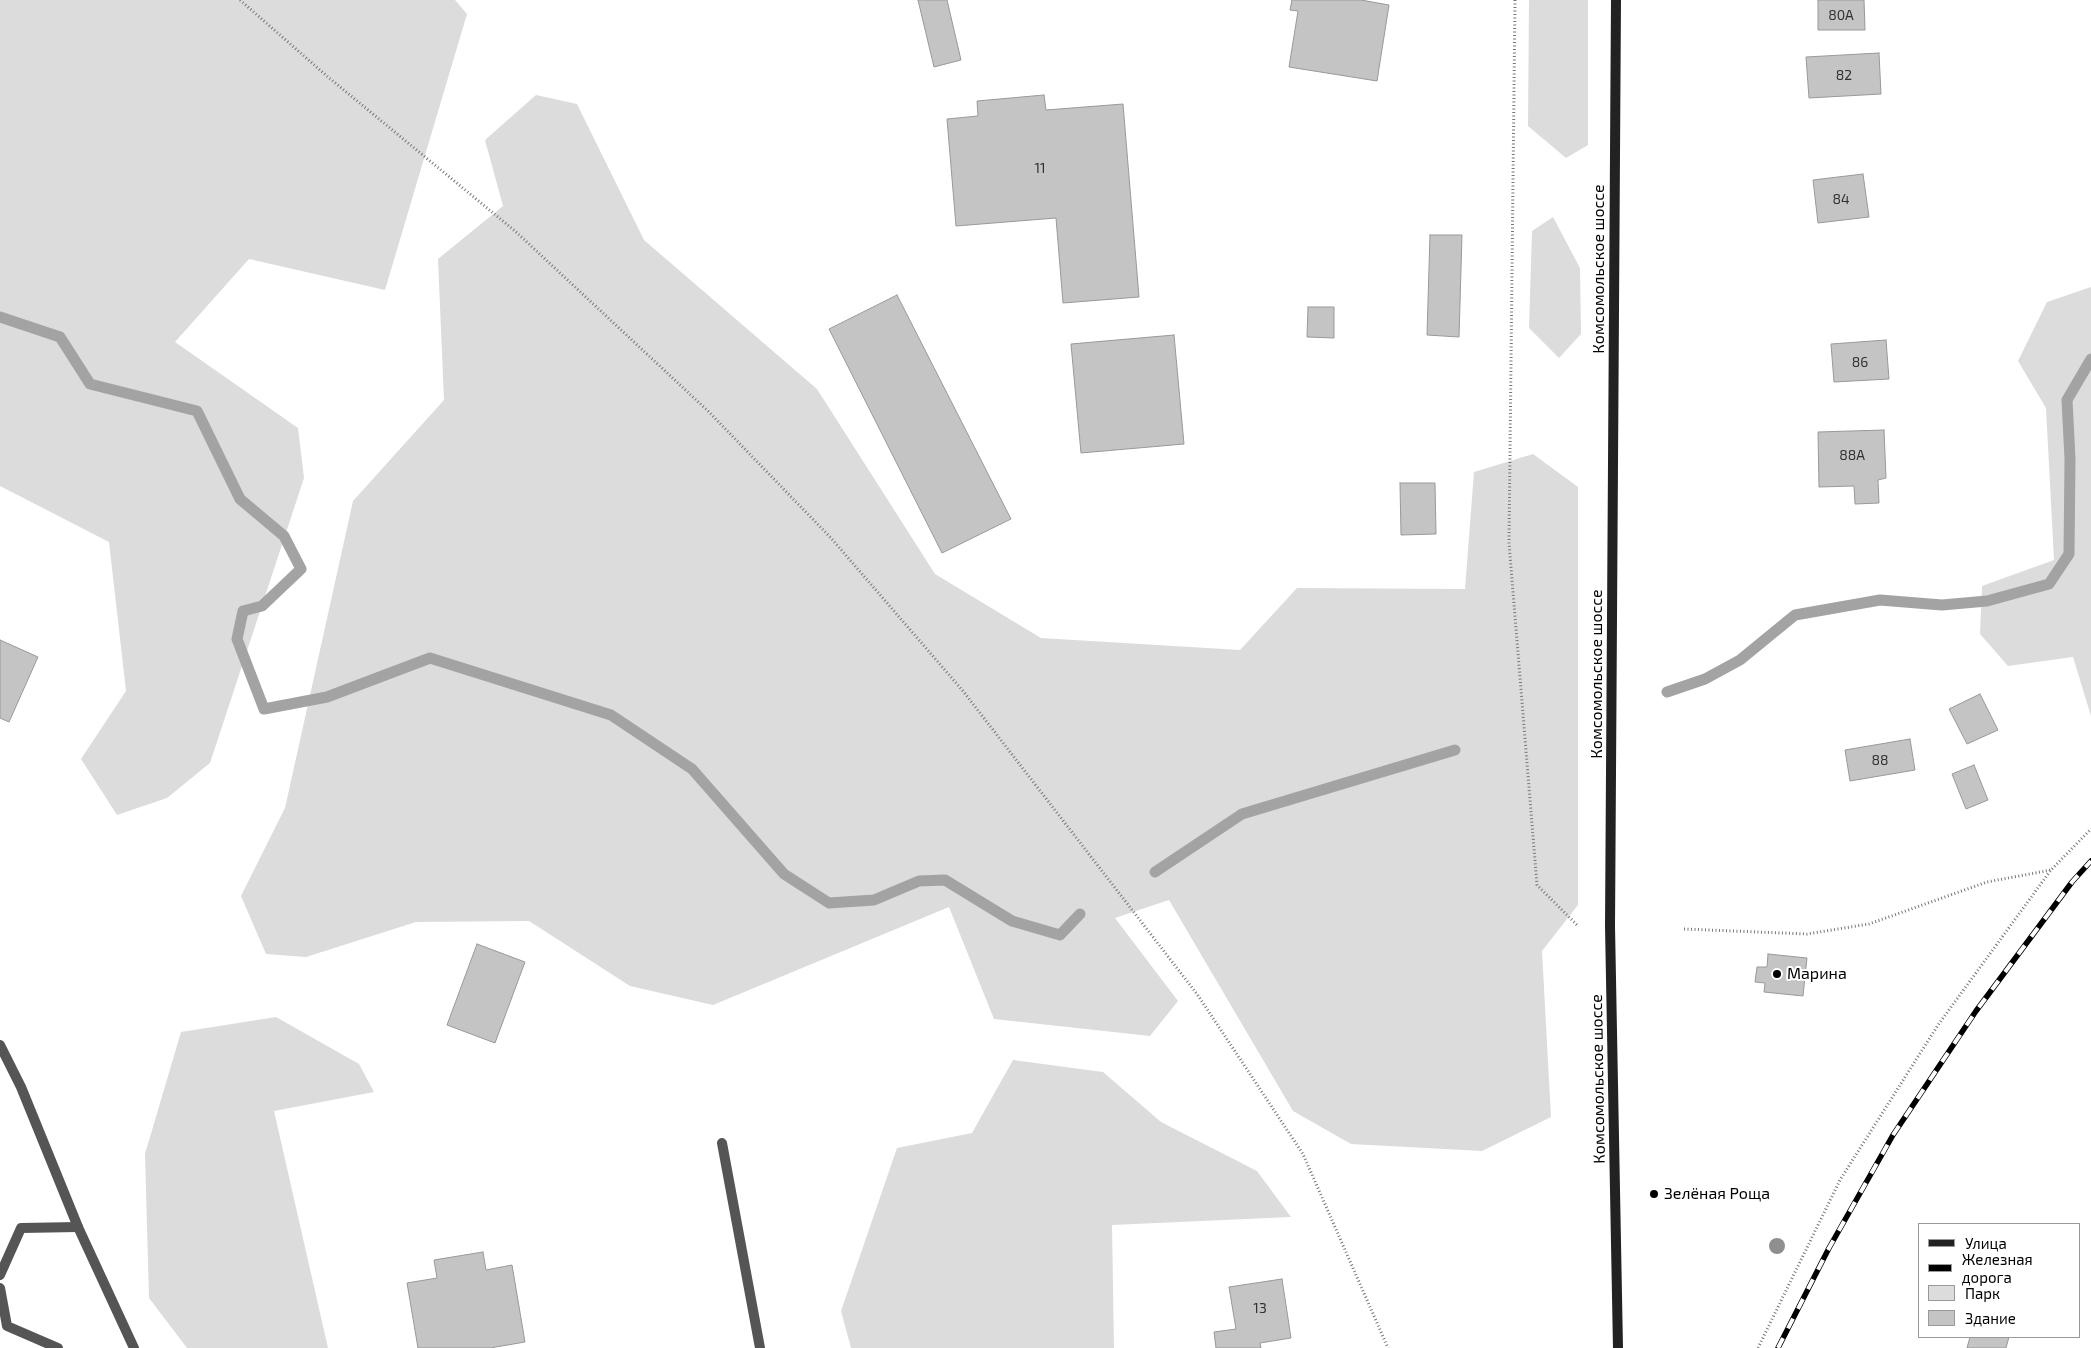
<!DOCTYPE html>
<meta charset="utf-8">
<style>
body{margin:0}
#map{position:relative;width:2091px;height:1348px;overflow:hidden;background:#fff;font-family:"Exo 2",sans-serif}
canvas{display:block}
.legend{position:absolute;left:1918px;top:1223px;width:162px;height:115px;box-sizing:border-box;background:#fff;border:1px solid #999;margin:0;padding:6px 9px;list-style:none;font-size:15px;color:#000}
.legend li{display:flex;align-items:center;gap:10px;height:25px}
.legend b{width:25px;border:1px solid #999}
</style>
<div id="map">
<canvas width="2091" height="1348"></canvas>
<ul class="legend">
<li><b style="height:6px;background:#222"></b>Улица</li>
<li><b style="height:6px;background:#000"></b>Железная дорога</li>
<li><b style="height:14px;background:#dcdcdc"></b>Парк</li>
<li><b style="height:14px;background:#c4c4c4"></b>Здание</li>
</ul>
</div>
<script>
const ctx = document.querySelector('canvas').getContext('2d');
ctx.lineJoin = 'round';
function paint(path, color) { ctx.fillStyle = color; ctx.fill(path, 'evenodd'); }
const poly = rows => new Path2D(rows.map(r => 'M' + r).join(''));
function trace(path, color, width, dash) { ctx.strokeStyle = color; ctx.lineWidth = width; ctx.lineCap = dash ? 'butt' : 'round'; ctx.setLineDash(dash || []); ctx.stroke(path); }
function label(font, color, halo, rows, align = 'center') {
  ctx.font = font + ' "Exo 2",sans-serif'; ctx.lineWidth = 4; ctx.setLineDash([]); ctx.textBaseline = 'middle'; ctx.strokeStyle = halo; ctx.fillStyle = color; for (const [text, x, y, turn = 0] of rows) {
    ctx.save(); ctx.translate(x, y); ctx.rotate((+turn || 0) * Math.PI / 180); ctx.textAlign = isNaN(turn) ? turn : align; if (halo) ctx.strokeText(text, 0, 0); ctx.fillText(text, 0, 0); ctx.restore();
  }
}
const green = poly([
 [0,0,455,0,467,14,385,290,249,259,175,342,298,428,304,478,210,763,167,798,117,815,81,759,126,691,109,542,0,486],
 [1529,0,1588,0,1588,145,1566,158,1528,126],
 [536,95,577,104,644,240,817,389,935,574,1041,638,1240,650,1297,588,1465,589,1474,472,1533,454,1578,487,1578,905,1542,951,1551,1117,1482,1151,1351,1144,1293,1111,1169,900,1115,918,1178,1001,1150,1036,994,1019,949,907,713,1005,630,986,529,921,416,922,306,957,266,954,241,896,285,808,353,501,444,400,438,259,503,206,485,140],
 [1553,217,1580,268,1581,334,1559,358,1529,328,1532,231],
 [2091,287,2091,716,2073,657,2008,666,1980,634,1982,586,2054,560,2046,408,2018,361,2047,302],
 [276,1017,359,1064,374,1092,274,1111,328,1348,187,1348,149,1298,145,1154,181,1032],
 [1013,1060,1103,1072,1161,1122,1257,1171,1291,1217,1112,1225,1114,1348,851,1348,841,1311,897,1148,972,1133]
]);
const stream = poly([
 [0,317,60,337,90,384,197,411,240,499,284,536,301,569,262,606,243,611,237,639,264,709,327,697,430,658,611,715,692,769,784,874,829,903,874,900,919,881,945,880,1012,921,1060,935,1080,914],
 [1667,692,1705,679,1740,660,1795,615,1880,600,1942,605,1987,601,2049,584,2069,554,2070,459,2067,400,2091,359],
 [1155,872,1242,814,1455,750]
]);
const building = poly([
 [918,0,947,0,961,60,934,67,918,0],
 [1292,0,1361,0,1389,5,1377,81,1289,67,1298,11,1290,10,1292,0],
 [1818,0,1864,0,1865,30,1818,30,1818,0],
 [1879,53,1881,94,1809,98,1806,57,1879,53],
 [1044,95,1046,110,1123,104,1139,297,1063,303,1056,218,956,226,947,119,978,116,977,101,1044,95],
 [1863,174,1869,217,1818,223,1813,180,1863,174],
 [1430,235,1462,235,1459,337,1427,335,1430,235],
 [897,295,1011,519,942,553,829,329,897,295],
 [1308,307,1334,307,1334,338,1307,337,1308,307],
 [1174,335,1184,444,1081,453,1071,344,1174,335],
 [1886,340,1889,379,1834,382,1831,344,1886,340],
 [1884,430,1886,478,1878,480,1879,503,1855,504,1854,486,1819,487,1818,432,1884,430],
 [1400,483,1435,483,1436,534,1401,535,1400,483],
 [0,640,38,657,9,722,0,718,0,640],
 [1980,694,1998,730,1967,744,1949,709,1980,694],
 [1910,739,1915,770,1850,781,1845,750,1910,739],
 [1974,765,1988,800,1966,809,1952,774,1974,765],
 [477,944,525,962,495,1043,447,1025,477,944],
 [1768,954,1807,958,1803,996,1764,992,1765,983,1755,982,1757,967,1767,967,1768,954],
 [483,1252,486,1270,512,1265,525,1342,490,1348,418,1348,407,1283,437,1278,434,1260,483,1252],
 [1282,1279,1291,1338,1260,1343,1261,1348,1216,1348,1214,1332,1236,1329,1229,1287,1282,1279],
 [1970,1337,2009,1337,2006,1348,1967,1348,1970,1337]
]);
const path = poly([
 [240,0,328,77,515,231,708,411,831,538,963,691,1197,994,1303,1154,1388,1348],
 [1515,0,1509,543,1537,885,1577,925],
 [1684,929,1807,934,1869,924,1987,882,2051,870],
 [1758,1348,1840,1180,1938,1025,2051,870,2091,829]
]);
const service = poly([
 [722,1143,760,1348],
 [0,1275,21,1228,78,1227],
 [0,1288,7,1326,58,1348]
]);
const minor = poly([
 [0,1045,21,1087,78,1227,134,1348]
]);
const secondary = poly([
 [1616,0,1610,926,1618,1348]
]);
const rail = poly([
 [1778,1348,1829,1248,1893,1135,1976,1011,2072,882,2091,861]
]);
const trees = [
 [1777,1246]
];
const markers = [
 [1777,974,5,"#000"],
 [1654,1194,5,"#000"]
];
const numberNames = [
 ["80А",1841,15],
 ["82",1844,75],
 ["11",1040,168],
 ["84",1841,199],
 ["86",1860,362],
 ["88А",1852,455],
 ["88",1880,760],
 ["13",1260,1308]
];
const streetNames = [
 ["Комсомольское шоссе",1599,269,-90],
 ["Комсомольское шоссе",1597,674,-90],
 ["Комсомольское шоссе",1598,1079,-91]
];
const poiNames = [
 ["Марина",1787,974],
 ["Зелёная Роща",1664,1194]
];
paint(green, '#dcdcdc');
trace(stream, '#a3a3a3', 11);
paint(building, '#c4c4c4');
trace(building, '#999', 1);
trace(path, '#777', 3, [1, 2.5]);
trace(service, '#555', 10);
trace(minor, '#555', 10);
trace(secondary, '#222', 10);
trace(rail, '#000', 5.5);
trace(rail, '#fff', 4, [11]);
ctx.fillStyle = '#8f8f8f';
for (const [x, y] of trees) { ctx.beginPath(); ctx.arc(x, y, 8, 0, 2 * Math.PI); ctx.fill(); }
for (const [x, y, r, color] of markers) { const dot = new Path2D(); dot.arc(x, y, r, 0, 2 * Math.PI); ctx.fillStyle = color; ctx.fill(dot); trace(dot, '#fff', 2); }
label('14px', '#313131', null, numberNames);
label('16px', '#000', '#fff', streetNames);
label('16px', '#000', '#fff', poiNames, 'left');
</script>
